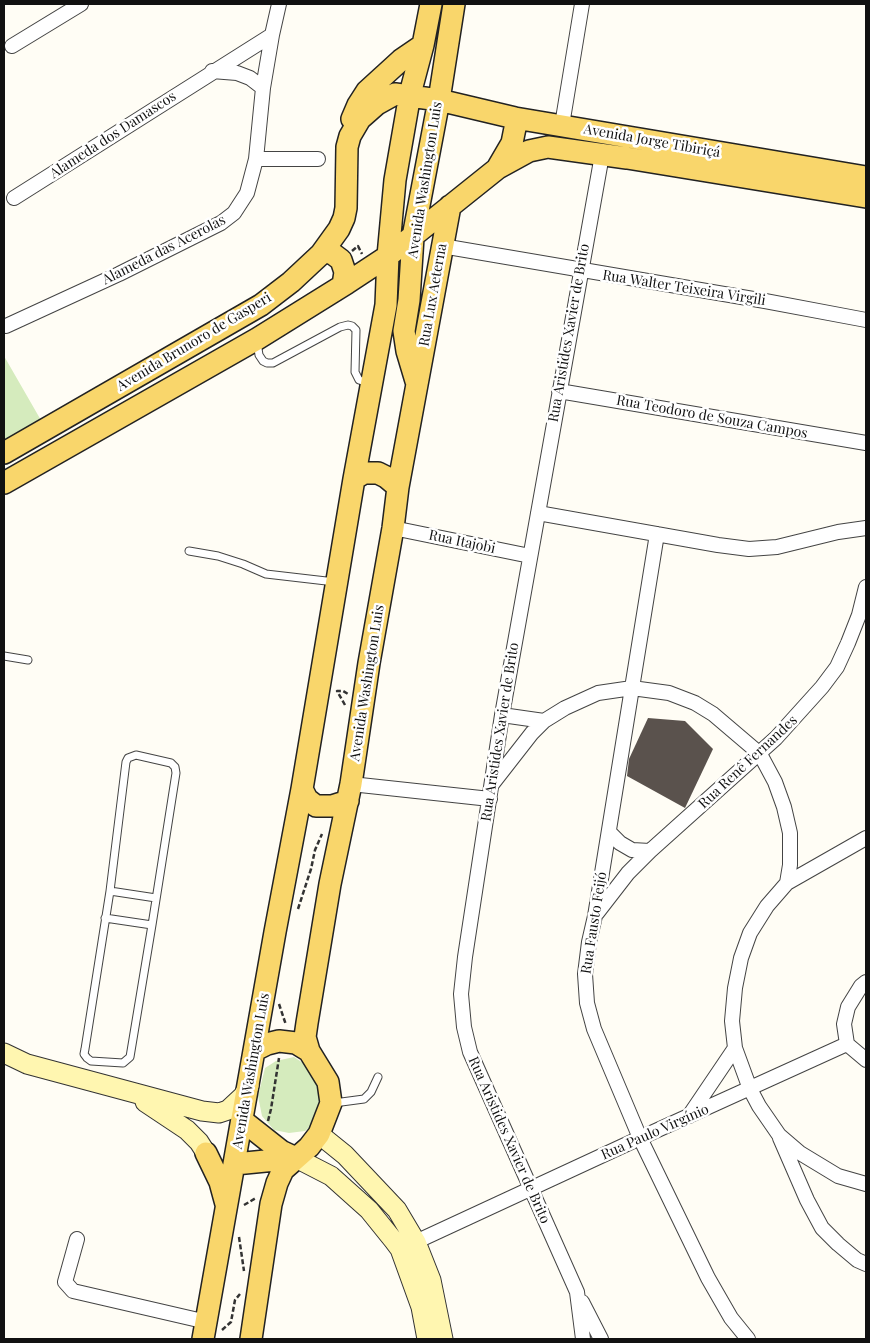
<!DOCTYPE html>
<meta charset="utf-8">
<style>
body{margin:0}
#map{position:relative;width:870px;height:1343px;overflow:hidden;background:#fffdf5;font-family:"Playfair Display",serif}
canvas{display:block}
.frame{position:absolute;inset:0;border:5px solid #111;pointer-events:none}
</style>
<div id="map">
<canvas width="870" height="1343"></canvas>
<div class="frame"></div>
</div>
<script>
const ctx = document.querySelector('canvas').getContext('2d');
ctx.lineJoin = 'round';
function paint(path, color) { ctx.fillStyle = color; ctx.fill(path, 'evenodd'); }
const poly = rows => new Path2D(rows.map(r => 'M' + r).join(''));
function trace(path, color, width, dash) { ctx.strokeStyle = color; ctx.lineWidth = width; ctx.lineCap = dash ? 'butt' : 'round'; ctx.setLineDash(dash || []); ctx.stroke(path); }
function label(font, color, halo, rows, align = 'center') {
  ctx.font = font + ' "Playfair Display",serif'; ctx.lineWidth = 5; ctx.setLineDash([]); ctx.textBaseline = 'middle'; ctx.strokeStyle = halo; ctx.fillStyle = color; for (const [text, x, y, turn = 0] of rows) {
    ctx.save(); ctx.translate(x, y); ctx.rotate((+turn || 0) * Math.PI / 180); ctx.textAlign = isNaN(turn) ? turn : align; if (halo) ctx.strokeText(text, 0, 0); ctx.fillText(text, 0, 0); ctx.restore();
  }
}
const green = poly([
 [4,356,42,422,4,444],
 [294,1057,312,1069,323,1090,315,1122,305,1131,289,1133,274,1130,262,1116,258,1096,265,1068,276,1061]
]);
const building = poly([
 [648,718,685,721,713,749,685,808,627,776,629,759]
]);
const path = poly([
 [352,251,358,246,362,254],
 [345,705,337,691,343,691,348,694],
 [298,909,311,869,315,850,322,834],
 [279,1004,286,1025],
 [268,1121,271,1109,279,1058],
 [244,1205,256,1198],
 [239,1237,244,1271],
 [222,1330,231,1322,235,1300,240,1294]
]);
const lane = poly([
 [257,342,259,355,263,361,267,363,273,363,340,327,348,325,352,326,356,330,355,372,359,380,369,383],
 [189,551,218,556,243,564,266,574,335,582],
 [4,656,28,660],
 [105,918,152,925,176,773,175,767,171,763,136,755,128,758,126,762,110,891],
 [152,925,130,1057,123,1063,91,1061,87,1058,84,1054,85,1049,110,891,156,898],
 [334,1103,364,1099,371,1092,378,1077]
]);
const street = poly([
 [12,46,81,4],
 [212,71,237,73,250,78,263,88],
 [562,125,582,4],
 [256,159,318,159],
 [14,198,272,35],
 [442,246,765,301,866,320],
 [6,326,119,274,221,223,234,213,247,193,256,159,263,88,272,35,279,4],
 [559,391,866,443],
 [538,513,718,545,749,549,777,547,838,532,866,528],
 [393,528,530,556],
 [657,534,595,916,589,942,585,974,587,1003,594,1029,640,1138,708,1278,731,1318,748,1339],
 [502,715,544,721],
 [493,783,532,733,544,721,565,708,598,693,632,688,669,693,695,703,713,714,760,754,775,782,784,807,790,833,790,865,787,883],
 [351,784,490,799],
 [609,832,620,843,632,850,650,851],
 [866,838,787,883,767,906,750,933,741,958,735,988,732,1021,735,1048,750,1089,759,1106,779,1135,800,1153,838,1176,866,1184],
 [597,913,628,873,650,851,776,738,822,687,837,667,848,643,859,615,866,587],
 [847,1044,844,1024,848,1007,861,986,866,982],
 [847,1044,866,1060],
 [689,1116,735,1048],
 [780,1138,807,1200,822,1228,838,1244,857,1260,866,1264],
 [77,1239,65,1282,73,1291,207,1322],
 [409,1245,640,1138,847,1044],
 [582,1302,601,1339],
 [583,1339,577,1292,470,1052,464,1027,461,994,465,957,502,715,602,155]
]);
const secondary = poly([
 [4,1053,27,1064,202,1111,219,1113,228,1110,243,1096,249,1086],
 [145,1102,187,1130,199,1142,206,1153],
 [319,1134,345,1155,397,1210,416,1242,431,1280,443,1339],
 [296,1158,331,1176,369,1210,394,1241,400,1249,421,1307,427,1339]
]);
const primary = poly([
 [352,119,358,105,367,91,401,60,423,45],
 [498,167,512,143,515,128,515,118],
 [321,254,326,252,333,254,341,260,345,272,343,285],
 [416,381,407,351,404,331,409,300,413,237,439,100,454,4],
 [4,453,261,305,291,282,321,254,339,229,344,218,346,208,347,147,350,136,360,119,377,104,395,94,439,100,515,118,866,177],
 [354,479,364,473,378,473,386,477,398,487],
 [4,483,257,339,347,283,388,256,498,168,529,151,548,147,627,158,866,197],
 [302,789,307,799,316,806,332,806,348,801],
 [255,1050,267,1044,279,1041,296,1043,309,1051],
 [243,1121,281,1151,296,1158],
 [206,1153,220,1182,226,1204],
 [235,1164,296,1158],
 [203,1339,275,932,302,789,354,479,386,305,388,256,395,180,410,94,423,45,431,4],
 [251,1339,271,1204,277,1183,283,1170,309,1147,319,1134,331,1103,328,1082,309,1051,305,1037,307,1023,330,884,351,784,369,663,393,528,398,487,450,206]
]);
const streetNames = [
 ["Alameda dos Damascos",113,135,-33],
 ["Avenida Jorge Tibiriçá",652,141,10],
 ["Avenida Washington Luis",425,180,-81],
 ["Alameda das Acerolas",164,250,-27],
 ["Rua Walter Teixeira Virgili",684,288,9],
 ["Rua Lux Aeterna",433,295,-80],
 ["Rua Aristides Xavier de Brito",569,333,-80],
 ["Avenida Brunoro de Gasperi",194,342,-31],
 ["Rua Teodoro de Souza Campos",712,417,10],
 ["Rua Itajobi",462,542,12],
 ["Avenida Washington Luis",367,683,-81],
 ["Rua Aristides Xavier de Brito",500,732,-81],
 ["Rua Renê Fernandes",748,762,-43],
 ["Rua Fausto Feijó",594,923,-81],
 ["Avenida Washington Luis",251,1071,-80],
 ["Rua Paulo Virgínio",655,1132,-24],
 ["Rua Aristides Xavier de Brito",509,1140,66]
];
paint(green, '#d5ebbd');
paint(building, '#5a524d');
trace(lane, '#444', 9);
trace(street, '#444', 16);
trace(secondary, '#333', 21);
trace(primary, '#222', 24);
trace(path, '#333', 2.5, [5, 2.5]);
trace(lane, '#fff', 7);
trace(street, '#fff', 14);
trace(secondary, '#fff6b0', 19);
trace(primary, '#f9d66b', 21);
label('14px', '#111', '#fff', streetNames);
</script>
